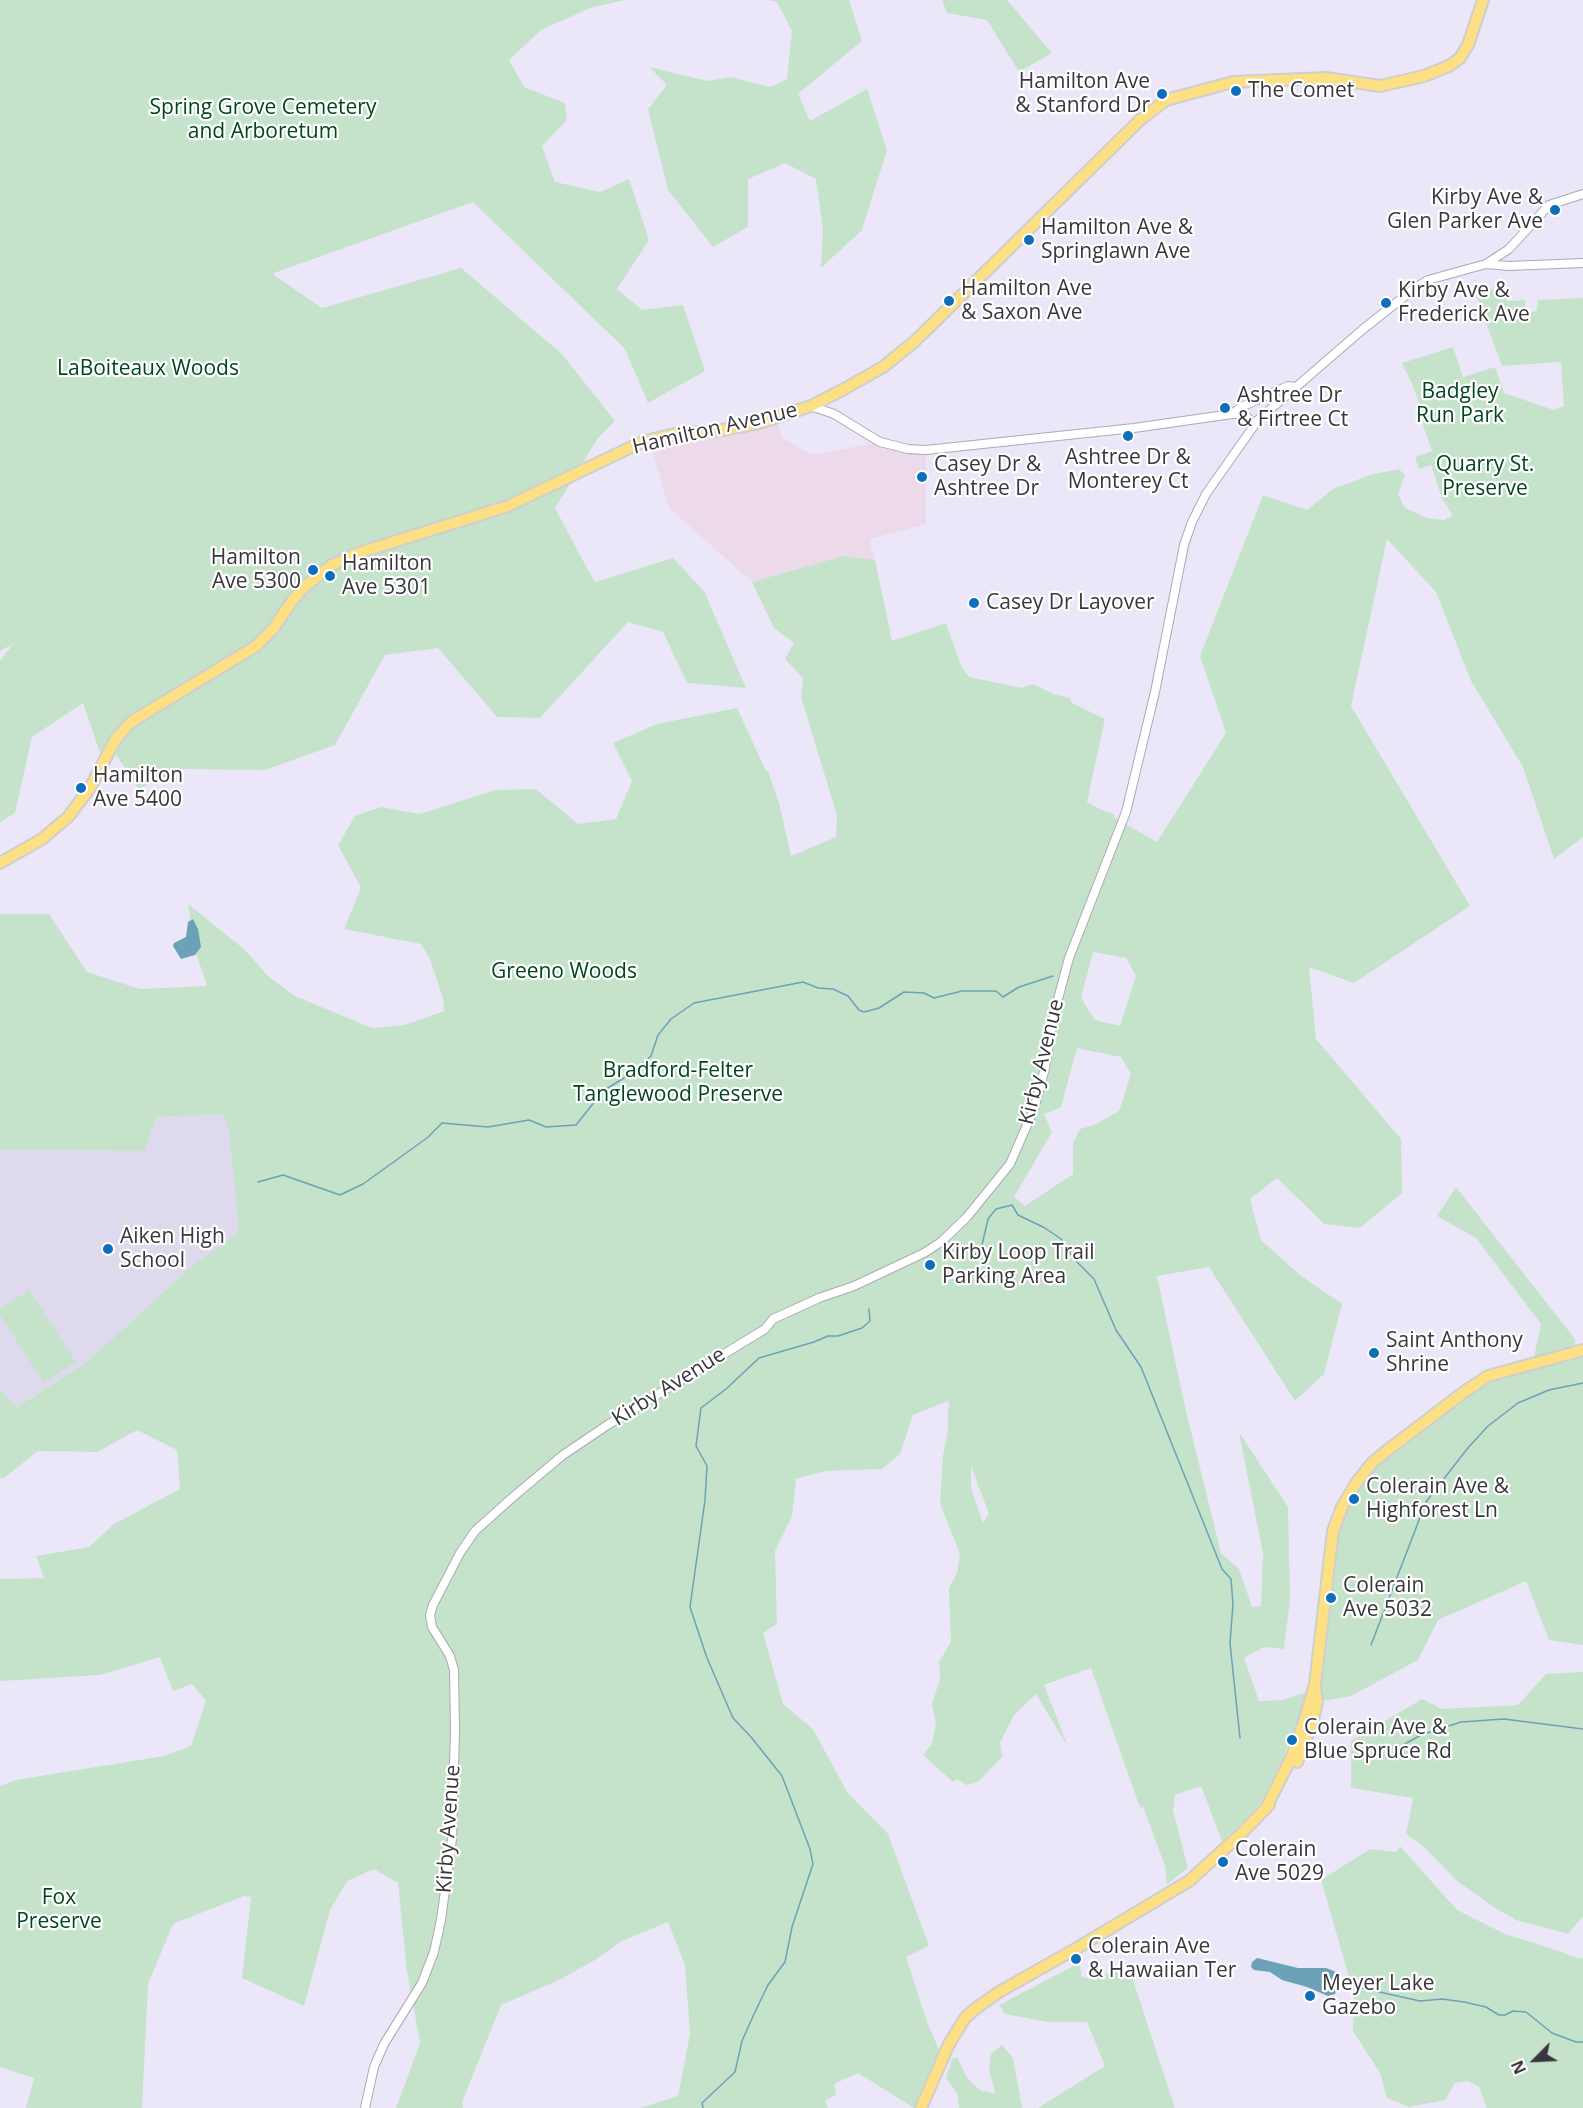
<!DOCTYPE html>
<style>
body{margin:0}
#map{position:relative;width:1583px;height:2108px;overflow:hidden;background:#ece7f8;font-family:"Open Sans",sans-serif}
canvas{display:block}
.north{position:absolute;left:1505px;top:2030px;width:60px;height:60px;-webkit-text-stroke:4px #fff;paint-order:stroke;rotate:246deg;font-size:16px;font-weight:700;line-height:24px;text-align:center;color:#39373d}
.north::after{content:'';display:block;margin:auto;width:21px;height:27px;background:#39373d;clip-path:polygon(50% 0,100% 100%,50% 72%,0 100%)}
</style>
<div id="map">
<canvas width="1583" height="2108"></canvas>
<div class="north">N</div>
</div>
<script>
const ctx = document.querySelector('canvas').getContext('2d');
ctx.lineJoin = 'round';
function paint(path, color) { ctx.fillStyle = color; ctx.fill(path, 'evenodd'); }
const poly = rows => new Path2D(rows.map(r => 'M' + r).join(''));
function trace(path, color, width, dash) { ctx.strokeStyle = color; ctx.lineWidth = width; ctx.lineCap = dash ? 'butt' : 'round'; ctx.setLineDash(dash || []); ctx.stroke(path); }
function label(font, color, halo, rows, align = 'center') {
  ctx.font = font + ' "Open Sans",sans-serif'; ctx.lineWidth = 4.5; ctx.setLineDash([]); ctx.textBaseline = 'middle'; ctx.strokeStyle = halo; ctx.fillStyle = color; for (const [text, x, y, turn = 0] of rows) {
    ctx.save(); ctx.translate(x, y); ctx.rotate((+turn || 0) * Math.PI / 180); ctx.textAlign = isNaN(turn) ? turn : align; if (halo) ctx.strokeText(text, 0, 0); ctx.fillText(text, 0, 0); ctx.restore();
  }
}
const commercial = poly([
 [775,418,782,437,812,455,880,442,926,450,926,524,869,539,875,560,843,556,752,582,669,508,649,440]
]);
const education = poly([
 [228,1113,239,1232,193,1265,88,1361,15,1407,0,1388,0,1150,145,1151,156,1117]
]);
const green = poly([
 [0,0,625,0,590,8,541,30,509,60,524,87,565,103,567,120,542,146,555,182,600,192,629,179,649,240,617,289,642,310,683,305,705,371,648,403,625,349,473,202,274,273,274,275,322,308,461,268,562,354,615,421,598,438,555,508,582,559,595,582,673,558,704,591,746,688,687,683,663,632,628,622,540,718,497,717,438,648,385,655,335,745,265,770,183,769,138,789,107,740,100,753,83,703,32,737,15,813,0,822,0,661,13,644,0,651],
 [767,0,849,0,862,41,798,94,810,121,867,89,887,150,862,230,821,268,823,230,816,179,785,163,748,179,748,227,713,247,668,190,648,109,667,85,649,67,708,81,731,77,770,87,787,79,792,31,777,2],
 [942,0,1007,0,1052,53,1019,72,987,20,947,13],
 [1506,289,1507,301,1525,300,1525,313,1537,311,1538,300,1583,298,1583,837,1554,859,1523,767,1471,681,1436,592,1387,539,1351,706,1470,906,1354,983,1309,967,1316,1039,1401,1139,1402,1193,1360,1228,1324,1224,1277,1178,1250,1199,1261,1240,1300,1275,1342,1304,1324,1374,1295,1401,1209,1267,1157,1276,1185,1407,1221,1553,1239,1569,1252,1607,1261,1606,1263,1554,1239,1432,1288,1507,1290,1600,1284,1649,1264,1647,1244,1658,1259,1701,1282,1700,1307,1692,1303,1708,1281,1763,1262,1800,1251,1815,1222,1841,1201,1786,1175,1795,1173,1810,1188,1868,1167,1884,1165,1866,1143,1807,1140,1808,1091,1668,1044,1685,1068,1747,1036,1694,1014,1715,1000,1743,1002,1757,978,1782,966,1785,957,1779,953,1782,923,1755,932,1744,936,1723,932,1704,940,1679,939,1662,951,1642,949,1588,957,1573,960,1554,940,1503,943,1456,948,1429,948,1409,950,1406,948,1401,913,1415,900,1454,882,1469,825,1471,796,1479,792,1516,775,1551,777,1624,763,1633,783,1704,813,1729,847,1792,888,1834,929,1946,906,1957,927,2022,943,2059,921,2108,914,2108,858,2073,834,2084,836,2095,825,2101,828,2108,640,2108,678,2096,690,2034,685,1965,668,1922,622,1941,595,1960,559,1980,501,2005,462,2102,463,2108,396,2108,420,2043,407,1971,398,1883,374,1869,347,1881,330,1910,304,2006,242,1978,251,1897,244,1896,173,1924,148,1984,142,2108,26,2108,34,2078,0,2067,0,1786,16,1780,164,1756,191,1746,206,1701,192,1684,173,1691,160,1657,100,1675,0,1681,0,1579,44,1578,36,1556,89,1547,114,1524,180,1489,177,1450,137,1430,97,1452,38,1451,4,1478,0,1478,0,1388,16,1407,88,1361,193,1265,239,1232,229,1130,223,1114,156,1117,145,1151,0,1150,0,914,49,914,87,972,140,989,207,986,195,950,188,904,244,949,268,976,295,996,372,1028,405,1025,444,1011,443,998,429,957,421,944,344,929,361,888,338,845,355,816,381,807,419,814,496,790,536,789,578,824,616,819,632,781,613,743,657,724,737,708,766,771,768,771,779,803,791,856,836,837,837,815,801,697,803,678,785,659,794,643,774,628,752,582,843,556,875,560,892,641,946,623,961,666,969,677,1022,688,1032,684,1054,694,1070,698,1072,703,1105,719,1087,802,1102,810,1115,815,1114,817,1119,820,1157,842,1226,733,1200,656,1263,495,1307,510,1333,489,1370,475,1399,469,1405,475,1398,494,1405,508,1427,518,1444,520,1453,516,1442,498,1431,465,1419,469,1415,457,1432,451,1423,425,1424,416,1413,386,1402,363,1453,347,1463,377,1495,367,1504,393,1554,410,1564,406,1561,362,1502,366,1474,290],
 [1093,952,1126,958,1136,976,1120,1026,1095,1020,1081,998],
 [1077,1048,1121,1057,1131,1074,1119,1111,1094,1125,1080,1129,1073,1143,1073,1174,1025,1206,1014,1197,1052,1132,1044,1114,1061,1107],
 [971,1466,989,1514,983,1523,971,1488],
 [1456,1187,1575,1339,1575,1353,1583,1350,1583,1645,1549,1640,1526,1581,1438,1620,1418,1660,1351,1696,1317,1702,1330,1544,1356,1483,1464,1392,1533,1362,1541,1324,1476,1238,1437,1216],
 [29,1290,76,1362,44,1383,0,1315,0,1309],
 [1583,1672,1583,1916,1568,1934,1516,1920,1495,1908,1457,1881,1423,1846,1406,1834,1413,1798,1351,1788,1351,1741,1422,1699,1442,1709,1518,1705,1546,1674],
 [1400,1846,1457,1910,1505,1934,1553,1949,1579,1959,1583,1958,1583,2108,1487,2108,1479,2087,1468,2081,1455,2083,1445,2100,1409,2107,1387,2098,1380,2073,1353,2031,1354,1994,1321,1880,1370,1849,1396,1852],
 [1079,1963,1082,1977,1096,1980,1119,1967,1130,1971,1175,2108,1038,2108,1105,2066,1087,2022,1048,2022,1005,2014,999,2005],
 [1002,2045,1013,2058,1022,2108,959,2108,957,2093,946,2078,952,2059,957,2057,967,2078,981,2091,995,2093,989,2069,991,2054]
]);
const water = poly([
 [193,919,198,929,201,947,195,955,181,959,173,946,174,943,186,937,188,922],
 [1257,1958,1298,1968,1326,1968,1339,1973,1340,1980,1335,1994,1328,1996,1307,1987,1282,1980,1270,1972,1254,1970,1251,1967,1252,1962]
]);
const stream = poly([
 [258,1182,283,1175,340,1195,363,1184,427,1138,442,1123,488,1127,529,1120,546,1127,576,1125,603,1091,632,1073,651,1056,658,1035,671,1019,694,1003,803,982,818,988,833,989,848,996,859,1010,864,1012,879,1008,904,992,924,993,934,998,962,991,996,991,1003,997,1019,987,1053,976],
 [971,1257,977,1253,982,1245,988,1219,996,1209,1012,1205,1018,1215,1045,1228,1061,1239,1074,1259,1094,1279,1116,1330,1141,1367,1222,1569,1231,1579,1233,1604,1230,1643,1240,1738],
 [1371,1645,1426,1502,1467,1449,1488,1426,1518,1403,1549,1390,1583,1383],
 [1403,1745,1421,1735,1461,1722,1504,1719,1583,1729],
 [1357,1987,1420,2001,1442,1999,1464,2002,1486,2007,1499,2015,1505,2015,1513,2011,1526,2012,1552,2033,1576,2042,1583,2042],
 [703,2108,702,2103,735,2072,742,2041,754,2014,768,1985,785,1962,792,1927,813,1864,810,1849,782,1776,751,1737,733,1718,707,1658,690,1607,705,1500,707,1466,696,1446,701,1408,726,1389,759,1358,814,1342,828,1336,838,1336,862,1328,870,1321,869,1309]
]);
const minor = poly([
 [1486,264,1508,266,1583,263],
 [811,406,834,414,880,442,908,449,926,450,1134,428,1232,414,1240,414,1246,416,1254,424],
 [1232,414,1241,407,1288,386,1295,387],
 [365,2108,374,2067,384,2044,422,1983,434,1952,441,1920,452,1839,455,1730,454,1670,450,1656,432,1627,430,1615,433,1605,460,1553,475,1531,513,1497,563,1455,609,1424,765,1329,773,1319,819,1298,854,1286,924,1253,941,1242,967,1217,1010,1164,1034,1109,1045,1068,1054,1014,1069,958,1126,812,1155,692,1184,545,1192,522,1206,494,1258,420,1362,330,1415,288,1428,280,1486,264,1509,249,1549,205,1583,194]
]);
const major = poly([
 [0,863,42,839,68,817,90,788,115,740,131,722,256,646,273,629,292,601,304,587,332,565,358,553,508,506,642,442,674,434,722,430,759,423,811,406,846,388,883,367,914,342,1140,120,1166,100,1233,82,1326,78,1380,86,1424,76,1449,66,1460,58,1468,45,1483,0],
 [1297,1762,1313,1720,1317,1702,1315,1688],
 [1266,1808,1292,1756,1305,1719,1315,1684,1333,1531,1342,1507,1356,1483,1372,1463,1389,1449,1464,1392,1488,1376,1583,1350],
 [921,2108,949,2044,965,2018,975,2009,999,1992,1077,1948,1189,1881,1243,1832,1269,1805]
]);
const markers = [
 [1236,91,6,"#0c6fbb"],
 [1162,94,6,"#0c6fbb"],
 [1555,210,6,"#0c6fbb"],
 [1029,240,6,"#0c6fbb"],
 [949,301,6,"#0c6fbb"],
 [1386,303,6,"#0c6fbb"],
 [1225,408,6,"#0c6fbb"],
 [1128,436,6,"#0c6fbb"],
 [922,477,6,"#0c6fbb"],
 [313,570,6,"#0c6fbb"],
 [330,576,6,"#0c6fbb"],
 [974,603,6,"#0c6fbb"],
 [81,788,6,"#0c6fbb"],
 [108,1249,6,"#0c6fbb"],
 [930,1265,6,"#0c6fbb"],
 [1374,1353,6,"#0c6fbb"],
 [1354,1499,6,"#0c6fbb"],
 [1331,1598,6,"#0c6fbb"],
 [1292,1740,6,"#0c6fbb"],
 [1223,1862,6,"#0c6fbb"],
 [1076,1959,6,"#0c6fbb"],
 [1310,1996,6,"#0c6fbb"]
];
const poiNames = [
 ["Hamilton Ave",1150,82,"right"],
 ["& Stanford Dr",1150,106,"right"],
 ["The Comet",1248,91],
 ["Kirby Ave &",1543,198,"right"],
 ["Glen Parker Ave",1543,222,"right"],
 ["Hamilton Ave &",1041,228],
 ["Springlawn Ave",1041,252],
 ["Hamilton Ave",961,289],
 ["& Saxon Ave",961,313],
 ["Kirby Ave &",1398,291],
 ["Frederick Ave",1398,315],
 ["Ashtree Dr",1237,396],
 ["& Firtree Ct",1237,420],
 ["Ashtree Dr &",1128,458,"center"],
 ["Monterey Ct",1128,482,"center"],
 ["Casey Dr &",934,465],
 ["Ashtree Dr",934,489],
 ["Hamilton",301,558,"right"],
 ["Ave 5300",301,582,"right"],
 ["Hamilton",342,564],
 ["Ave 5301",342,588],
 ["Casey Dr Layover",986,603],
 ["Hamilton",93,776],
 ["Ave 5400",93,800],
 ["Aiken High",120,1237],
 ["School",120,1261],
 ["Kirby Loop Trail",942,1253],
 ["Parking Area",942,1277],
 ["Saint Anthony",1386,1341],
 ["Shrine",1386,1365],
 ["Colerain Ave &",1366,1487],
 ["Highforest Ln",1366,1511],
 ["Colerain",1343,1586],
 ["Ave 5032",1343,1610],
 ["Colerain Ave &",1304,1728],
 ["Blue Spruce Rd",1304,1752],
 ["Colerain",1235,1850],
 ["Ave 5029",1235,1874],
 ["Colerain Ave",1088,1947],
 ["& Hawaiian Ter",1088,1971],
 ["Meyer Lake",1322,1984],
 ["Gazebo",1322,2008]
];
const parkNames = [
 ["Spring Grove Cemetery",263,108],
 ["and Arboretum",263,132],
 ["LaBoiteaux Woods",148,369],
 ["Badgley",1460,392],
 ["Run Park",1460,416],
 ["Quarry St.",1485,465],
 ["Preserve",1485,489],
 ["Greeno Woods",564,972],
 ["Bradford-Felter",678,1071],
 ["Tanglewood Preserve",678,1095],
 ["Fox",59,1898],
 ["Preserve",59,1922]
];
const streetNames = [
 ["Hamilton Avenue",715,429,-13],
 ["Kirby Avenue",1042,1062,-76],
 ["Kirby Avenue",669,1387,-32],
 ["Kirby Avenue",449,1829,-86]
];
paint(commercial, '#ecdaeb');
paint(education, '#dfd9ee');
paint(green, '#c5e3ca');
paint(water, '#6ba2b8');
trace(stream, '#6ba2b8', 1.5);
trace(minor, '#ada8b8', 10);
trace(major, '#cfcfd0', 14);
trace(minor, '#fff', 8);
trace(major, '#fde083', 10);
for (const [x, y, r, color] of markers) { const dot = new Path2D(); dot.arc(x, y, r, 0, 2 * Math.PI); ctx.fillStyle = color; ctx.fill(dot); trace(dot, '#fff', 2); }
label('21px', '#39373d', '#fff', poiNames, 'left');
label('21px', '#00471d', '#fff', parkNames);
label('21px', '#39373d', '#fff', streetNames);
</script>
